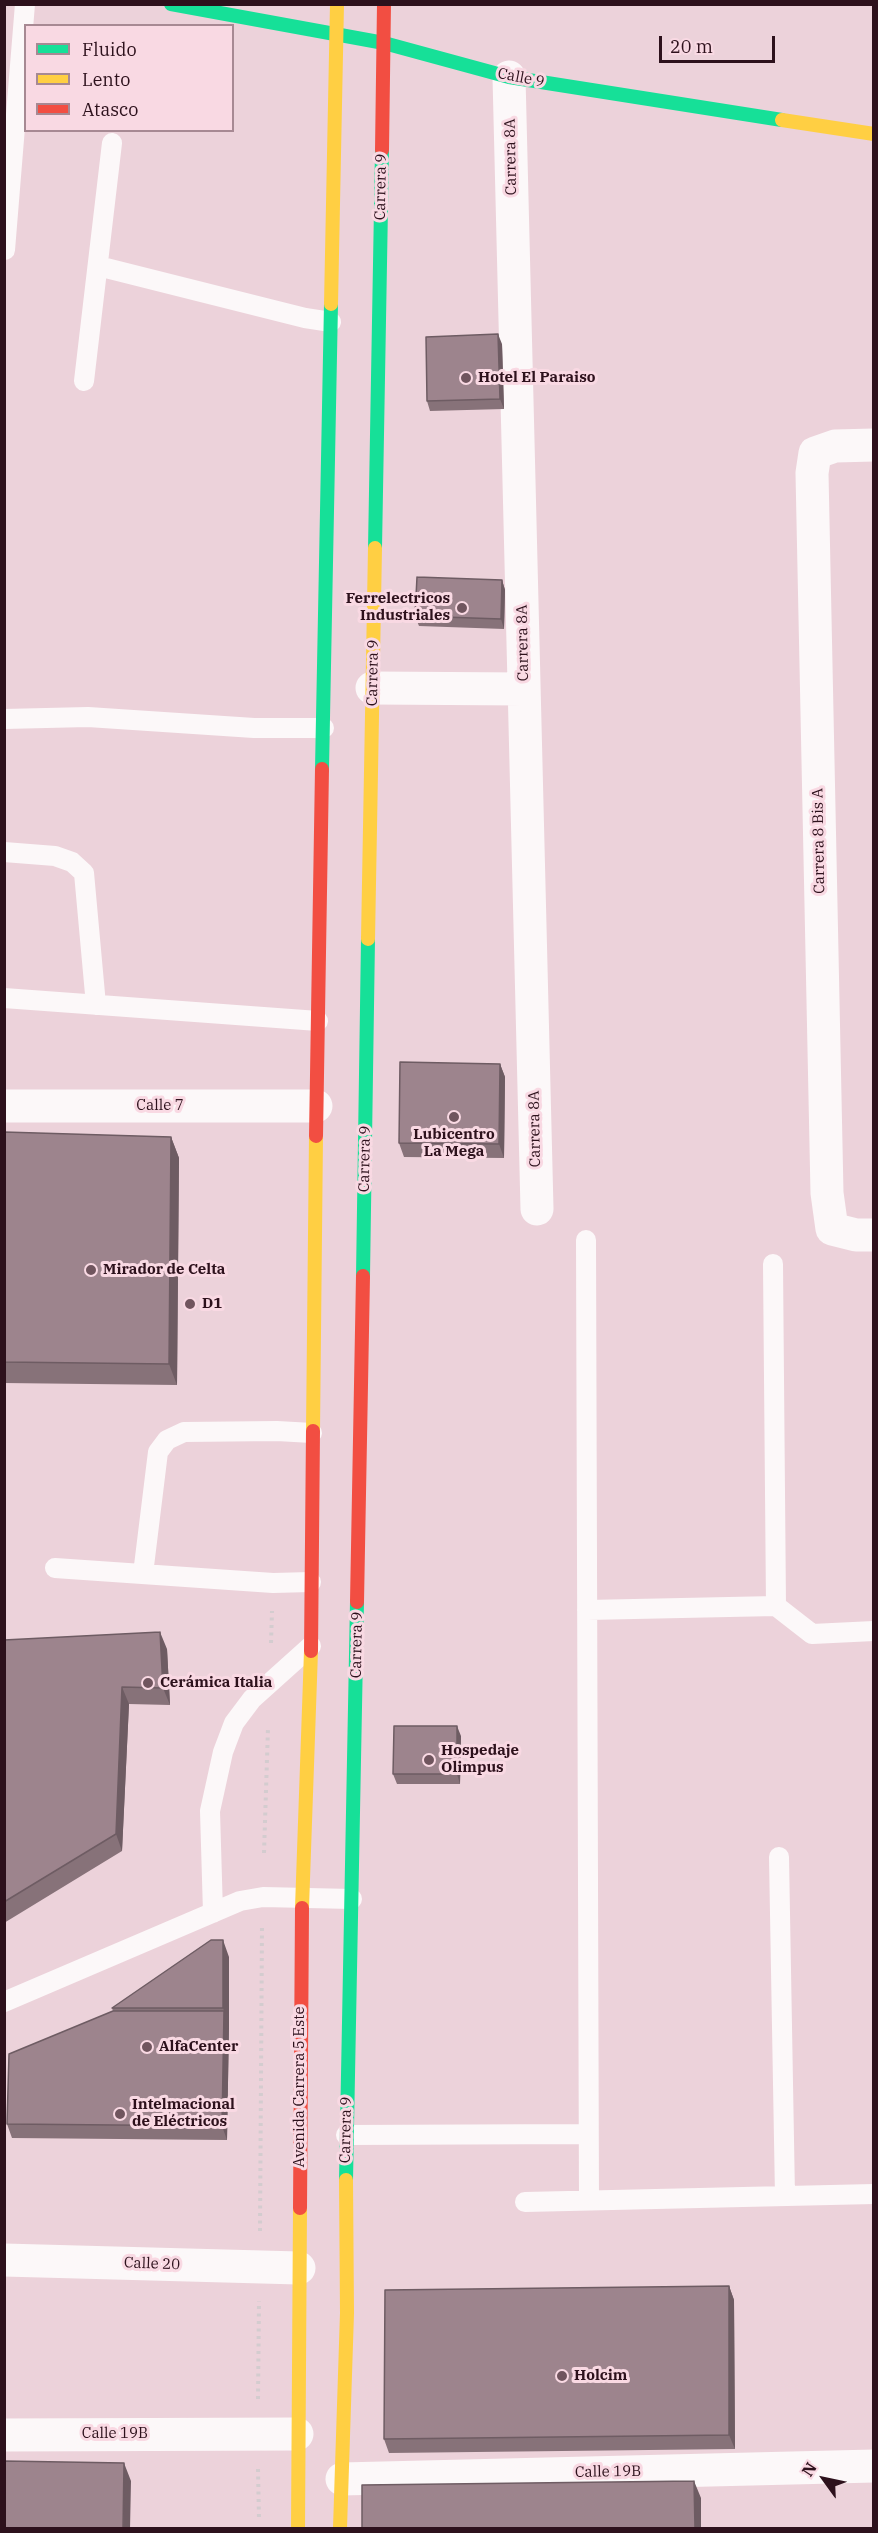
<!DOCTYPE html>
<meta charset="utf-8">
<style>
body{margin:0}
#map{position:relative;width:878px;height:2533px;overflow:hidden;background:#ecd2da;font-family:"IBM Plex Serif",serif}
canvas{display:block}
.frame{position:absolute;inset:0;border:6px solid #2d111c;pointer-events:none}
.legend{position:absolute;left:24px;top:24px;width:210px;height:108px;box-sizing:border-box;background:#f9d9e3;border:2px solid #a78993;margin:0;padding:8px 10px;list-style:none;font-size:18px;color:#2d111c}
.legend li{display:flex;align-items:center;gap:12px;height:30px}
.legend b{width:30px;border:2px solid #a78993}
.north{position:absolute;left:794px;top:2449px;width:60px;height:60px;-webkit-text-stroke:4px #f9d9e3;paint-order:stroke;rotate:303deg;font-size:16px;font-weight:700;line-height:24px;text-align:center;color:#2d111c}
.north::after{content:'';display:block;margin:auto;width:21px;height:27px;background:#2d111c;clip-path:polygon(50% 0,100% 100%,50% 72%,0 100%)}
.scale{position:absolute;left:659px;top:36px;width:116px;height:27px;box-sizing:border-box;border:3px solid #2d111c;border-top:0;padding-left:8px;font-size:18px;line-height:21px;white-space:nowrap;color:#2d111c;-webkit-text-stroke:4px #f9d9e3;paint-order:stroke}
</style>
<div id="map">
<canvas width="878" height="2533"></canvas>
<div class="frame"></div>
<ul class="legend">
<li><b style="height:8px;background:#16e098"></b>Fluido</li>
<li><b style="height:8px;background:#ffcf43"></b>Lento</li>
<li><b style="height:8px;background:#f24e42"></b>Atasco</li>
</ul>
<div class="north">N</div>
<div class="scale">20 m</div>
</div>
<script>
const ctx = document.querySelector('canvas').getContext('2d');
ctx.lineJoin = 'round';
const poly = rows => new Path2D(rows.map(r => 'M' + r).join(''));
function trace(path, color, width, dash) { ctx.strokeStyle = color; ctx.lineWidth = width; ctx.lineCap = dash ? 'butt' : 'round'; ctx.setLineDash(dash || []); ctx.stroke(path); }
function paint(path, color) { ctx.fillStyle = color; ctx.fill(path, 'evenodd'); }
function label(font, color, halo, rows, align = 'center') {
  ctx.font = font + ' "IBM Plex Serif",serif'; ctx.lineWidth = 6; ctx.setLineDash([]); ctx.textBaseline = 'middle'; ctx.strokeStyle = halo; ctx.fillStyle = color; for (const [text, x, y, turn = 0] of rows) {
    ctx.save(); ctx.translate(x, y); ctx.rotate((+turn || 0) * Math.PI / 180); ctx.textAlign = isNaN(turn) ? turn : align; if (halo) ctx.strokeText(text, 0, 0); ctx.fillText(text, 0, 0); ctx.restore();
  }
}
const path = poly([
 [271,1643,272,1611],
 [264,1853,268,1728],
 [260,2231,262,1926],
 [258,2399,259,2301],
 [258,2469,259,2519]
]);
const lane = poly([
 [5,250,25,4],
 [98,266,305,318,331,322],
 [84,381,112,143],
 [4,719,88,717,254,728,324,728],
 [4,852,55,856,72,862,84,873,96,1005],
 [4,998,318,1021],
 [586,1240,589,2200],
 [773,1264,776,1606],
 [55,1568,273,1583,311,1582],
 [143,1574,158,1452,167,1440,184,1432,277,1431,312,1433],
 [587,1610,776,1606,812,1634,874,1631],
 [779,1857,785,2196],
 [213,1913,210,1811,223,1752,234,1723,252,1699,311,1646],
 [4,2002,240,1901,263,1897,352,1899],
 [346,2135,587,2134],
 [525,2202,874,2194]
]);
const street = poly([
 [509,77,537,1209],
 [874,445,835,446,815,453,812,473,827,1193,832,1229,856,1235,874,1235],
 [372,688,524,689],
 [4,1106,316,1106],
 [4,2260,299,2268],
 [4,2435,297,2434],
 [342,2479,874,2466]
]);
const fast = poly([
 [171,4,384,43,509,77,782,120],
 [375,548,382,150],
 [322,769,331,304],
 [363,1276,368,939],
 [346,2180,357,1602]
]);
const slow = poly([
 [782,120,874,134],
 [331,304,337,4],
 [368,939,375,548],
 [313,1431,316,1136],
 [302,1908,311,1651],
 [298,2528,300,2208],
 [340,2528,347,2313,346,2180]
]);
const jam = poly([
 [382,150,384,4],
 [316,1136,322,769],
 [357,1602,363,1276],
 [311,1651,313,1431],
 [300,2208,302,1908]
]);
const wall = poly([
 [502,344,504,409,430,411,427,401],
 [502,580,505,590,504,629,419,626,415,616],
 [500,1064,505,1077,504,1158,404,1157,399,1143],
 [4,1132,171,1137,179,1158,177,1385,4,1383],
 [4,1640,167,1649,170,1705,129,1704,122,1851,4,1923],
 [461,1736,460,1784,397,1784,393,1774],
 [229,1957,229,2025,227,2140,12,2138,7,2124,113,2011,112,2008],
 [729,2286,734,2300,735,2449,389,2453,384,2439]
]);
const shadedWall = poly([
 [498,334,502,344,504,409,500,399],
 [502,580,505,590,504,629,501,619],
 [500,1064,505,1077,504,1158,499,1144],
 [171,1137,179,1158,177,1385,169,1364],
 [160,1632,167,1649,170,1705,163,1688],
 [122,1687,129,1704,122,1851,116,1834],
 [457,1726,461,1736,460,1784,457,1774],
 [223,1940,229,1957,229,2025,227,2140,222,2126,224,2011,223,2008],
 [729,2286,734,2300,735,2449,729,2435],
 [124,2463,131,2481,130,2529,123,2529],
 [694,2481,701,2498,701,2529,695,2529]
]);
const building = poly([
 [498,334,500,399,427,401,426,337,498,334],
 [417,577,502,580,501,619,415,616,417,577],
 [400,1062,500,1064,499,1144,399,1143,400,1062],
 [4,1132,171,1137,169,1364,4,1362,4,1132],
 [160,1632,163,1688,122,1687,116,1834,4,1902,4,1640,160,1632],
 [394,1726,457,1726,457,1774,393,1774,394,1726],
 [211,1940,223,1940,223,2008,112,2008,211,1940],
 [113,2011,224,2011,222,2126,7,2124,9,2054,113,2011],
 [729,2286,729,2435,384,2439,385,2290,729,2286],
 [4,2461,124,2463,123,2529,4,2529,4,2461],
 [694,2481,695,2529,362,2529,362,2485,694,2481]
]);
const markers = [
 [466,378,6,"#70555e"],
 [462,608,6,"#70555e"],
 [454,1117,6,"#70555e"],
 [91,1270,6,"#70555e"],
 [190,1304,6,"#70555e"],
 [148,1683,6,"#70555e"],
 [429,1760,6,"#70555e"],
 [147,2047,6,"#70555e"],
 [120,2114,6,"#70555e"],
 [562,2376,6,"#70555e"]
];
const streetNames = [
 ["Calle 9",521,78,11],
 ["Carrera 8A",511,157,-91],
 ["Carrera 9",381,187,-89],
 ["Carrera 8A",523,643,-91],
 ["Carrera 9",373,673,-89],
 ["Carrera 8 Bis A",819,841,-91],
 ["Calle 7",160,1106],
 ["Carrera 8A",535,1129,-91],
 ["Carrera 9",365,1159,-89],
 ["Carrera 9",357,1645,-89],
 ["Avenida Carrera 5 Este",300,2087,-90],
 ["Carrera 9",346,2130,-89],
 ["Calle 20",152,2264,2],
 ["Calle 19B",115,2434],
 ["Calle 19B",608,2472,-1]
];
const poiNames = [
 ["Hotel El Paraiso",478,378],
 ["Ferrelectricos",450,599,"right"],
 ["Industriales",450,616,"right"],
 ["Lubicentro",454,1135,"center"],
 ["La Mega",454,1152,"center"],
 ["Mirador de Celta",103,1270],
 ["D1",202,1304],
 ["Cerámica Italia",160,1683],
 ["Hospedaje",441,1751],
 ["Olimpus",441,1768],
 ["AlfaCenter",159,2047],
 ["Intelmacional",132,2105],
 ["de Eléctricos",132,2122],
 ["Holcim",574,2376]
];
trace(path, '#d4cccf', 4, [3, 4.5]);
trace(lane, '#fcf8f9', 20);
trace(street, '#fcf8f9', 33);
trace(fast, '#16e098', 14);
trace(slow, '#ffcf43', 14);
trace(jam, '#f24e42', 14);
paint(wall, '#877279');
paint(shadedWall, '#6e5c63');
paint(building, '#9d848d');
trace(building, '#6e5c63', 1.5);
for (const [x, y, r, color] of markers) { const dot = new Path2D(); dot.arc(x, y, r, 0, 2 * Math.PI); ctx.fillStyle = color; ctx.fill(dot); trace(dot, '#f9d9e3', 2); }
label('15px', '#2d111c', '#f9d9e3', streetNames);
label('bold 15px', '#2d111c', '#f9d9e3', poiNames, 'left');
</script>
